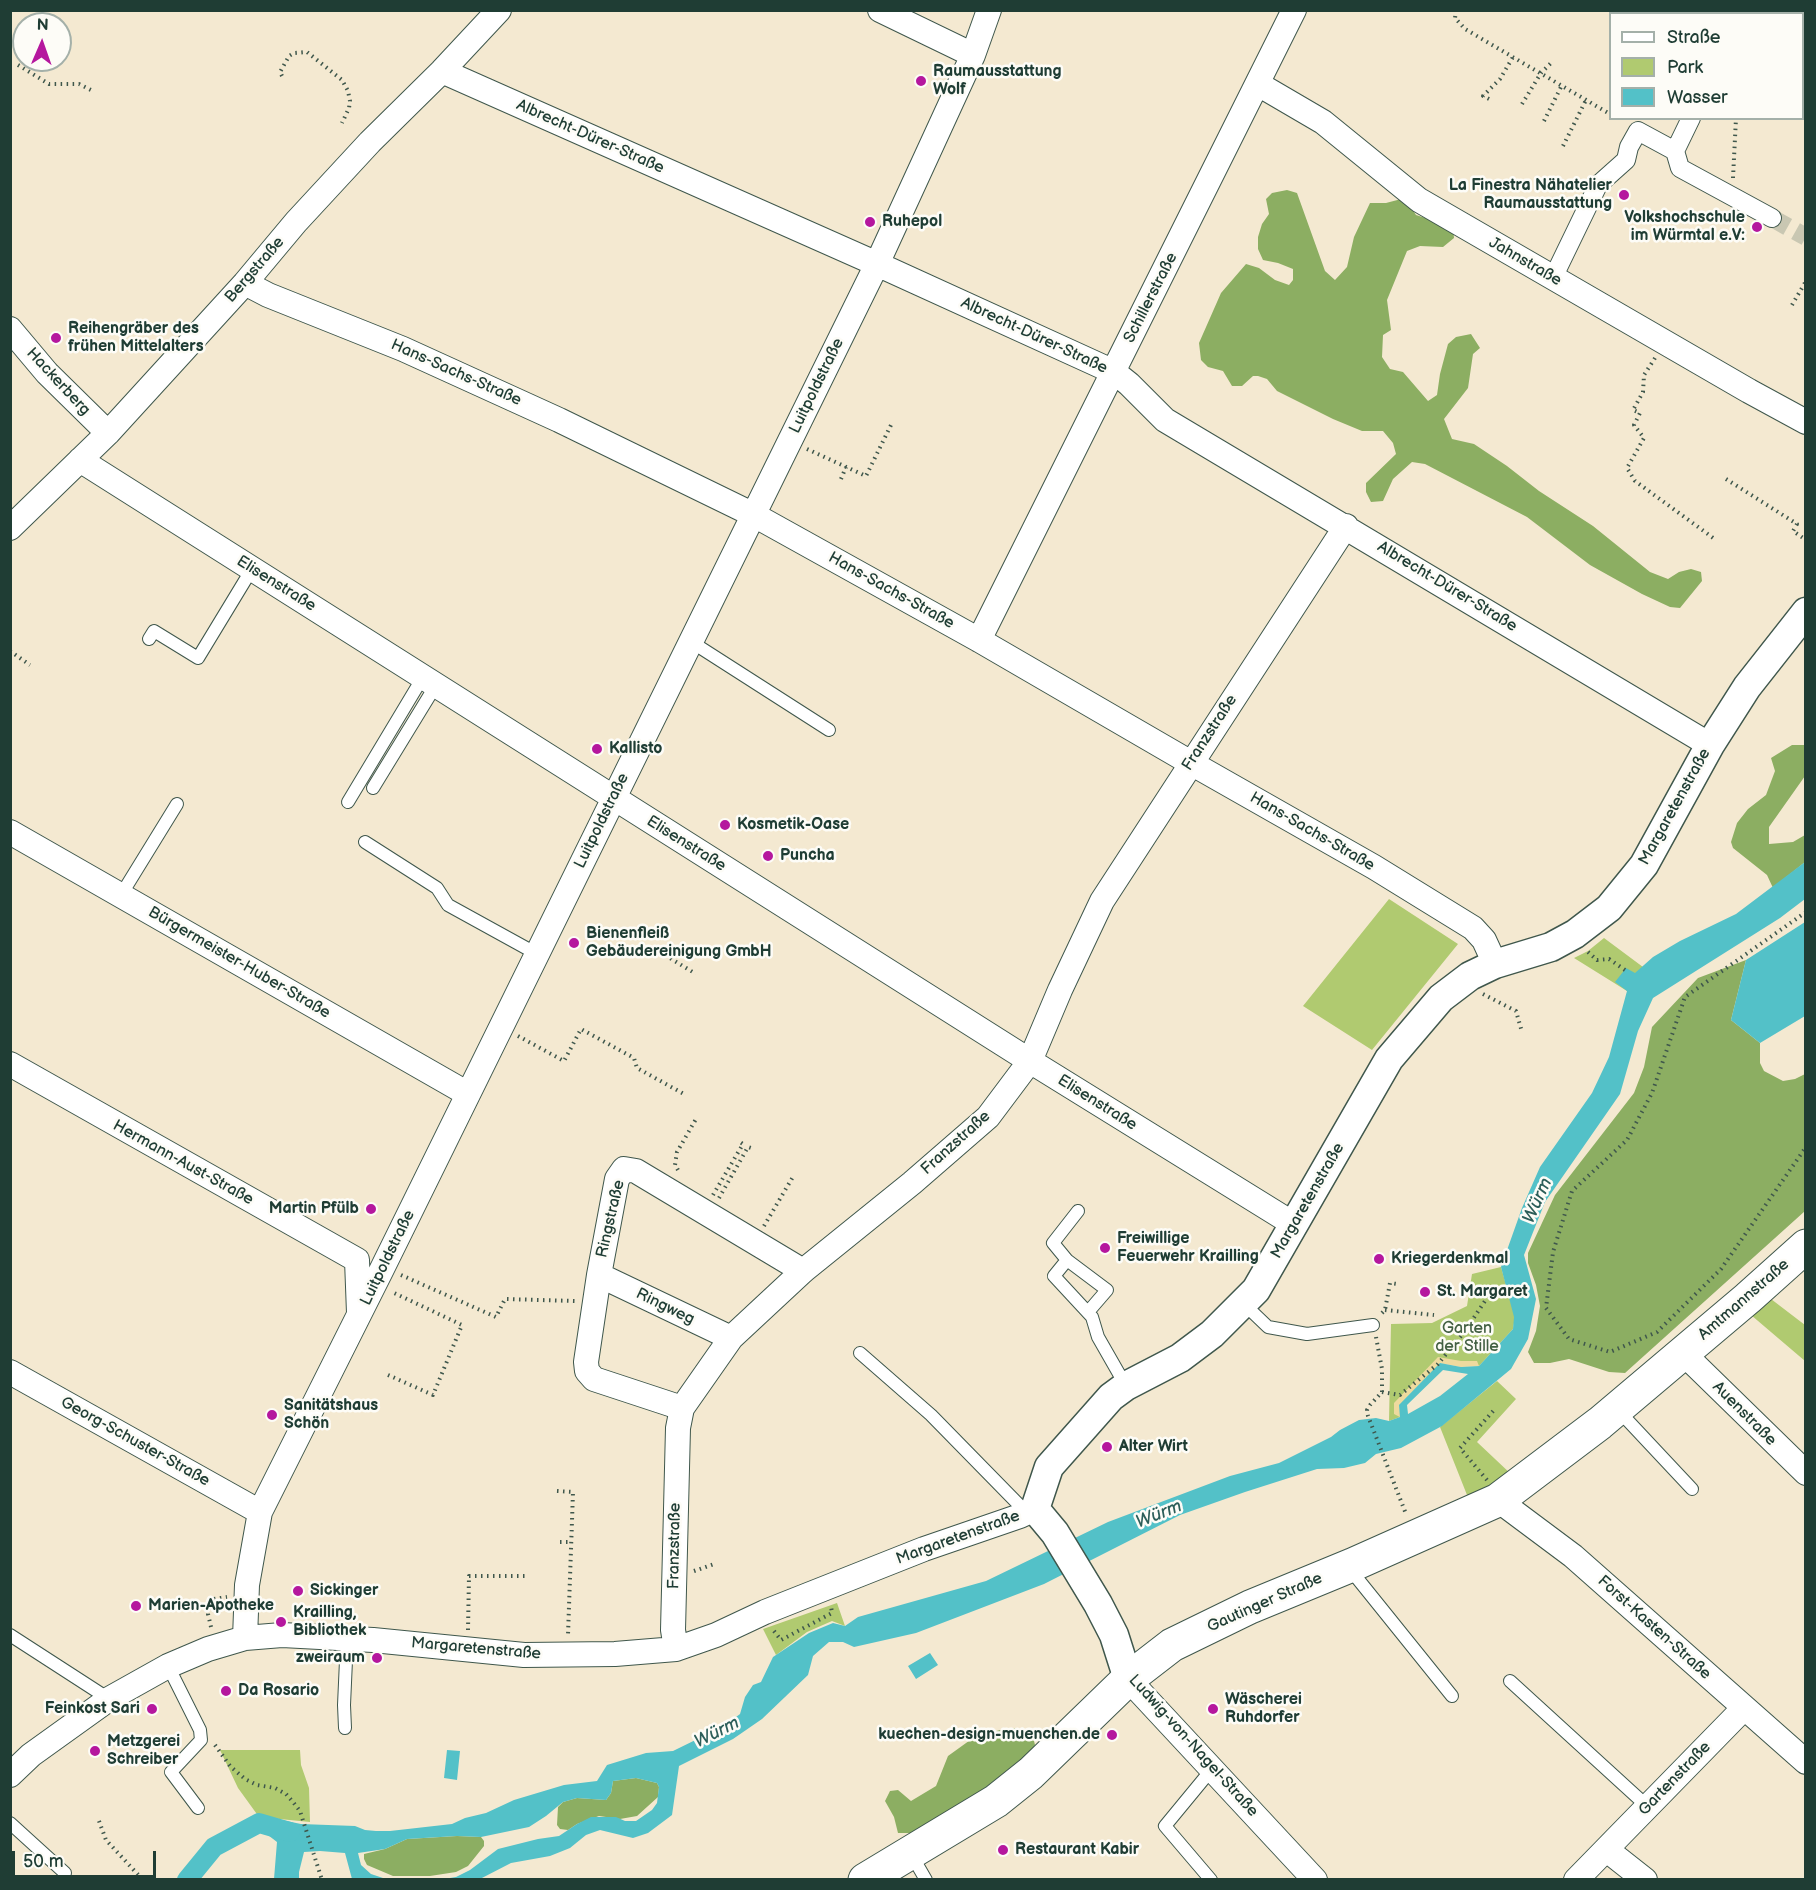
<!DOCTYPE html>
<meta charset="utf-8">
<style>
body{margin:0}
#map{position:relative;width:1816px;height:1890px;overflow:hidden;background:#f4e9d1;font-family:"Balsamiq Sans",sans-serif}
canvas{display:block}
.frame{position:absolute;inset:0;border:12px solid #1f3d34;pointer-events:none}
.legend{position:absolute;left:1609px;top:12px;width:195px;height:108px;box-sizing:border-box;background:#fdfcf7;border:2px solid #a4b0a9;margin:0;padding:8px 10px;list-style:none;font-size:18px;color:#1f3d34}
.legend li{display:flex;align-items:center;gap:12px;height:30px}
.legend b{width:30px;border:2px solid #a4b0a9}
.north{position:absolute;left:12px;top:12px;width:60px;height:60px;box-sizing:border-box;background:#fdfcf7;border:2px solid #a4b0a9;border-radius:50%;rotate:2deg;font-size:16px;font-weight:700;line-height:24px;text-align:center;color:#1f3d34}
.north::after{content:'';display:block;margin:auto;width:21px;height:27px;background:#b5179e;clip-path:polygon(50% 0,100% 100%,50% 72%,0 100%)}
.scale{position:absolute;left:12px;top:1851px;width:144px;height:27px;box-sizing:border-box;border:3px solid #1f3d34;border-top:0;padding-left:8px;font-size:18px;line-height:21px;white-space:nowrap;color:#1f3d34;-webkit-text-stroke:4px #fdfcf7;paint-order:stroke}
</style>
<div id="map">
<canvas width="1816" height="1890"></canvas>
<div class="frame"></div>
<ul class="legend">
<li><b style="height:8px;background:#fff"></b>Straße</li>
<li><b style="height:16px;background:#b0ca70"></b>Park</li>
<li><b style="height:16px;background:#53c1c8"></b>Wasser</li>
</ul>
<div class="north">N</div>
<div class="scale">50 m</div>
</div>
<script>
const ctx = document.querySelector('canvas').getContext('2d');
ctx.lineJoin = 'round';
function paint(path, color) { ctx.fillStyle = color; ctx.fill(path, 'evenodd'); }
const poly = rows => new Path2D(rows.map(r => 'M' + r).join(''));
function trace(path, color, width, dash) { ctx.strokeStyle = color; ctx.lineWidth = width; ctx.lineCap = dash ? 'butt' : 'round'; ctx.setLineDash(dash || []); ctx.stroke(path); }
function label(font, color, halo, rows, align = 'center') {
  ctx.font = font + ' "Balsamiq Sans",sans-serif'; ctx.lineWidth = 5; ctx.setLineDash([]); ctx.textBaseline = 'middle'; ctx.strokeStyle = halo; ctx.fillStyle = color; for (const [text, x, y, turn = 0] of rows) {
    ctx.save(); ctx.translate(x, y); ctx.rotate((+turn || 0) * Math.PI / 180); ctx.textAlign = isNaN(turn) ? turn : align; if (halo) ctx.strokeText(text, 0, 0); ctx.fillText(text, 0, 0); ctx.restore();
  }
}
const green = poly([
 [1389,899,1458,944,1372,1050,1303,1006],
 [1604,938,1643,967,1627,991,1574,958,1588,951],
 [1501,1267,1515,1317,1513,1329,1479,1366,1440,1363,1399,1405,1400,1417,1389,1421,1391,1324,1432,1323,1467,1306,1472,1274],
 [1771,1299,1805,1325,1805,1361,1751,1315],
 [1497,1381,1516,1399,1477,1442,1512,1475,1469,1500,1440,1427],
 [837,1603,845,1626,832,1621,807,1632,776,1655,763,1629],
 [220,1750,300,1750,301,1765,309,1788,310,1822,259,1817,238,1788]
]);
const forest = poly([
 [1287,190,1297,193,1325,271,1335,280,1347,267,1354,237,1370,203,1386,203,1405,198,1416,215,1453,227,1454,238,1443,247,1420,246,1407,251,1387,300,1391,330,1383,335,1382,357,1390,369,1403,372,1428,401,1437,395,1440,374,1448,344,1456,337,1471,334,1480,348,1473,354,1468,388,1444,419,1452,439,1474,444,1507,466,1539,491,1593,526,1650,572,1668,579,1679,572,1691,569,1701,572,1702,581,1680,608,1670,607,1642,594,1590,565,1527,517,1425,464,1412,462,1393,479,1383,501,1371,502,1366,492,1366,483,1396,454,1393,443,1383,431,1362,431,1333,419,1277,391,1267,379,1258,376,1253,376,1242,386,1232,386,1223,371,1208,367,1201,360,1199,343,1221,293,1246,264,1259,268,1275,280,1289,285,1293,280,1293,269,1278,263,1263,260,1258,249,1258,237,1262,224,1269,214,1266,199,1272,193],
 [1792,745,1805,745,1805,776,1769,827,1769,844,1793,842,1805,835,1805,862,1773,888,1767,875,1733,848,1731,842,1737,823,1748,809,1766,795,1775,771,1771,758],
 [1746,960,1731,1020,1760,1043,1760,1063,1764,1071,1783,1081,1795,1079,1805,1074,1805,1211,1625,1373,1609,1372,1569,1359,1550,1363,1534,1363,1528,1352,1536,1331,1540,1306,1536,1285,1528,1263,1528,1253,1555,1195,1634,1093,1644,1067,1652,1027,1698,978],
 [1017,1728,1033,1737,1035,1745,1031,1751,980,1792,915,1833,898,1833,894,1817,885,1801,890,1791,898,1790,911,1801,936,1786,948,1756,973,1738,1000,1730],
 [636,1778,657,1783,659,1787,658,1797,637,1816,620,1819,599,1816,577,1824,568,1830,560,1829,557,1825,558,1807,563,1802,577,1798,606,1800,611,1793,613,1781],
 [457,1836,481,1837,484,1841,484,1846,468,1866,456,1872,430,1876,393,1876,367,1865,364,1859,364,1854,385,1849,407,1839]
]);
const sand = poly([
 [1438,1357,1461,1361,1477,1361,1479,1366,1461,1367,1440,1363,1399,1405,1400,1417,1394,1414,1394,1403]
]);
const water = poly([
 [1805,862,1805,899,1780,918,1653,998,1638,1031,1620,1094,1545,1202,1524,1255,1536,1299,1528,1339,1511,1369,1442,1426,1401,1448,1376,1454,1365,1463,1344,1468,1317,1469,1245,1492,1180,1515,1044,1584,916,1633,854,1647,843,1642,829,1642,813,1656,808,1675,762,1719,733,1739,679,1766,672,1815,648,1833,633,1838,600,1830,586,1835,570,1848,550,1856,511,1863,480,1879,444,1879,456,1877,470,1870,498,1849,538,1839,559,1836,577,1824,591,1817,616,1817,625,1821,636,1821,652,1810,657,1803,659,1787,657,1783,636,1778,613,1781,611,1793,606,1800,577,1798,563,1802,546,1816,529,1827,481,1837,457,1836,407,1839,385,1849,358,1853,361,1865,371,1874,386,1879,352,1879,345,1853,320,1851,304,1852,299,1872,299,1879,274,1879,277,1842,264,1832,265,1820,277,1819,301,1824,355,1826,365,1830,376,1831,390,1831,452,1824,465,1818,486,1813,514,1800,564,1785,597,1781,607,1765,646,1753,673,1751,724,1726,740,1714,745,1697,753,1685,761,1682,773,1657,809,1633,833,1623,845,1626,858,1617,986,1581,1108,1522,1230,1476,1279,1463,1331,1437,1340,1430,1359,1420,1376,1418,1389,1421,1400,1417,1399,1405,1440,1363,1461,1367,1479,1366,1513,1329,1514,1317,1501,1267,1522,1208,1540,1167,1592,1093,1609,1057,1627,991,1615,982,1626,968,1635,973,1653,957,1680,941,1736,914],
 [1443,1370,1468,1374,1440,1396,1408,1414,1407,1405],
 [1805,922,1805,1016,1760,1043,1731,1020,1746,960],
 [930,1653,938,1665,916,1679,908,1666],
 [447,1750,460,1751,457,1780,444,1778]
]);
const canal = poly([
 [187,1880,214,1847,259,1823,290,1832]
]);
const pedestrianTunnel = poly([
 [1772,218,1806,237]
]);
const path = poly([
 [1456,10,1455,18,1465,29,1610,114],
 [1802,35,1803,35],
 [18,65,49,84,79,84,93,91],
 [282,76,280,72,289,56,294,53,307,52,342,80,348,91,350,101,349,108,342,123],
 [1489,99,1483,96,1500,79,1513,57],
 [1522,104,1541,73,1551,63],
 [1544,121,1562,85],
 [1563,146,1586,100],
 [1733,178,1736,118],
 [1792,305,1806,281],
 [1655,358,1644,375,1643,392,1633,410,1640,413,1634,425,1644,438,1627,468,1635,481,1716,540],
 [807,449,866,476,891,425],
 [841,479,846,467],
 [1726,479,1797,524,1793,531,1806,540],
 [10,651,30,665],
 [1806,912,1685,997,1652,1093,1627,1140,1572,1191,1553,1252,1546,1308,1569,1339,1610,1352,1657,1332,1721,1269,1806,1147],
 [655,949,696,974],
 [1588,952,1597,960,1609,959,1625,970],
 [1483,994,1516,1011,1522,1032],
 [518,1036,564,1061,581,1029,634,1058,637,1068,684,1094],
 [678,1170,675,1165,677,1152,696,1119],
 [713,1195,743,1144,740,1142],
 [719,1198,748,1147,751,1148],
 [764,1226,794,1175],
 [401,1275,496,1317,505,1299,575,1301],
 [1385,1310,1434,1315],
 [1382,1313,1385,1310,1390,1283,1397,1284],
 [1376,1337,1382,1369,1382,1392,1370,1405,1367,1410,1368,1416,1406,1514],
 [388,1375,433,1395,462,1325,392,1292],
 [1382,1392,1400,1395,1438,1364,1465,1331,1491,1292],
 [1487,1480,1460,1448,1495,1409],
 [557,1491,573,1492,568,1635],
 [560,1542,571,1542],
 [694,1571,714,1564],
 [211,1627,208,1614,209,1606,214,1599,227,1597],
 [468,1630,469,1576,527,1576],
 [774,1631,781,1640,832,1613,831,1606],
 [215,1745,230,1766,245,1779,257,1785,275,1788,286,1794,293,1802,300,1811,322,1880],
 [99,1821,106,1840,143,1880]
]);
const service = poly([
 [149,639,154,631,198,658,252,569],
 [690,641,829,730],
 [373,788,436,685],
 [348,802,423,677],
 [365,842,437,888,448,905,537,954],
 [121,895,177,804],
 [1067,1260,1053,1243,1078,1211],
 [1244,1304,1268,1327,1307,1334,1373,1325],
 [1088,1312,1107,1290,1067,1260,1054,1276,1092,1317,1098,1337,1126,1386],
 [860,1353,931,1415,1027,1513],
 [1617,1409,1692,1489],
 [1353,1567,1357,1578,1452,1696],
 [10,1635,109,1699],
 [168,1666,200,1730,201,1740,171,1772,198,1808],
 [1510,1681,1648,1807],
 [345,1728,344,1705,347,1638],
 [10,1823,65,1873],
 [911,1854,926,1880],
 [1211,1880,1165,1826,1212,1769]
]);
const pedestrian = poly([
 [1744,14,1745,10],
 [1675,151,1691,118],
 [1553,278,1598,185,1626,160,1629,147,1638,131,1675,151,1680,168,1772,218]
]);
const minor = poly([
 [880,10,973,55],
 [442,71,877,264,1114,372,1129,384,1165,420,1710,745],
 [1258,84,1323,122,1419,200,1749,391,1806,422],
 [245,283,268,295,403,349,559,420,754,515,979,640,1191,763,1374,867,1473,928,1484,940,1495,964],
 [10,329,47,373,108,433],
 [80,460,1030,1061,1295,1225],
 [10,528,108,433,245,283,296,222,370,142,442,71,499,10],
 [979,640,1294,10],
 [10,832,468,1094],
 [10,1064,357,1260,359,1313],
 [599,1275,731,1338],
 [1683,1353,1806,1473],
 [10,1372,260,1512],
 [682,1408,594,1379,587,1371,586,1362,599,1275,617,1179,624,1169,636,1171,803,1271],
 [1498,1500,1573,1556,1806,1762],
 [245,1638,247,1585,260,1512,380,1273,877,264,973,55,989,10],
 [676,1649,673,1630,678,1428,682,1408,731,1338,803,1271,912,1183,988,1117,1030,1061,1060,990,1102,901,1346,526],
 [1128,1679,1315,1880],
 [10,1775,31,1755,109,1699,168,1666,208,1649,245,1638,282,1635,320,1637,373,1640,524,1655,615,1654,676,1649,716,1635,765,1612,924,1549,1020,1516,1035,1509],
 [1607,1850,1645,1880],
 [1576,1880,1744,1708]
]);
const tertiary = poly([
 [1128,1679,1114,1635,1098,1604,1055,1533,1035,1509,1049,1467,1111,1397,1126,1386,1180,1358,1212,1334,1256,1290,1389,1059,1441,998,1470,976,1495,964,1551,947,1575,934,1609,908,1644,865,1710,745,1747,687,1806,612]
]);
const secondary = poly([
 [865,1880,996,1801,1031,1773,1128,1679,1172,1645,1250,1607,1352,1565,1498,1500,1600,1423,1748,1298,1806,1246]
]);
const markers = [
 [921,81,6,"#b5179e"],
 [1624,195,6,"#b5179e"],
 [870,222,6,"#b5179e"],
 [1757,227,6,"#b5179e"],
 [56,338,6,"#b5179e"],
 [597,749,6,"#b5179e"],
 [725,825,6,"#b5179e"],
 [768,856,6,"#b5179e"],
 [574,943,6,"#b5179e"],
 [371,1209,6,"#b5179e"],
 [1105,1248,6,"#b5179e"],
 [1379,1259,6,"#b5179e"],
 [1425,1292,6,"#b5179e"],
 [272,1415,6,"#b5179e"],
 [1107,1447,6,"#b5179e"],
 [298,1591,6,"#b5179e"],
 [136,1606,6,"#b5179e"],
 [281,1622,6,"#b5179e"],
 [377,1658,6,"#b5179e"],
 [226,1691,6,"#b5179e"],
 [152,1709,6,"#b5179e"],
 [1213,1709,6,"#b5179e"],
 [1112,1735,6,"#b5179e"],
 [95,1751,6,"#b5179e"],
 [1003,1850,6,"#b5179e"]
];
const poiNames = [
 ["Raumausstattung",933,72],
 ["Wolf",933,90],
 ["La Finestra Nähatelier",1612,186,"right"],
 ["Raumausstattung",1612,204,"right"],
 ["Volkshochschule",1745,218,"right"],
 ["im Würmtal e.V:",1745,236,"right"],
 ["Ruhepol",882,222],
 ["Reihengräber des",68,329],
 ["frühen Mittelalters",68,347],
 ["Kallisto",609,749],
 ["Kosmetik-Oase",737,825],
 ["Puncha",780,856],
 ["Bienenfleiß",586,934],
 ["Gebäudereinigung GmbH",586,952],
 ["Martin Pfülb",359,1209,"right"],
 ["Freiwillige",1117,1239],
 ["Feuerwehr Krailling",1117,1257],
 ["Kriegerdenkmal",1391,1259],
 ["St. Margaret",1437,1292],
 ["Sanitätshaus",284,1406],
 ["Schön",284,1424],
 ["Alter Wirt",1119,1447],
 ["Sickinger",310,1591],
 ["Marien-Apotheke",148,1606],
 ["Krailling,",293,1613],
 ["Bibliothek",293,1631],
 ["zweiraum",365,1658,"right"],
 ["Da Rosario",238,1691],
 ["Wäscherei",1225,1700],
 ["Ruhdorfer",1225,1718],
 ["Feinkost Sari",140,1709,"right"],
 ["kuechen-design-muenchen.de",1100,1735,"right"],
 ["Metzgerei",107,1742],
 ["Schreiber",107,1760],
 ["Restaurant Kabir",1015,1850]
];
const streetNames = [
 ["Albrecht-Dürer-Straße",590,137,24],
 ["Jahnstraße",1525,262,30],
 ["Bergstraße",255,270,-49],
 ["Schillerstraße",1151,298,-63],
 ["Albrecht-Dürer-Straße",1034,336,25],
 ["Hans-Sachs-Straße",456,373,24],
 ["Hackerberg",58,382,47],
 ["Luitpoldstraße",817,386,-64],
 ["Elisenstraße",276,584,32],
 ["Albrecht-Dürer-Straße",1447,587,31],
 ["Hans-Sachs-Straße",891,591,29],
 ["Franzstraße",1210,733,-57],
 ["Margaretenstraße",1675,807,-61],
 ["Luitpoldstraße",602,821,-64],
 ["Hans-Sachs-Straße",1312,832,30],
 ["Elisenstraße",686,844,32],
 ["Bürgermeister-Huber-Straße",239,963,30],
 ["Elisenstraße",1097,1103,32],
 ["Franzstraße",956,1143,-42],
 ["Hermann-Aust-Straße",183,1163,29],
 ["Margaretenstraße",1308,1201,-60],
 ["Ringstraße",611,1219,-77],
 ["Luitpoldstraße",388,1258,-64],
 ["Amtmannstraße",1744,1300,-41],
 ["Ringweg",665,1307,26],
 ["Auenstraße",1744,1414,45],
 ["Georg-Schuster-Straße",135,1442,29],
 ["Margaretenstraße",958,1538,-20],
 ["Franzstraße",675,1546,-89],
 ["Gautinger Straße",1265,1603,-24],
 ["Forst-Kasten-Straße",1654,1628,42],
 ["Margaretenstraße",476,1649,5],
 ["Ludwig-von-Nagel-Straße",1193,1746,48],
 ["Gartenstraße",1675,1779,-46]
];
const parkNames = [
 ["Garten",1467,1329],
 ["der Stille",1467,1347]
];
const waterNames = [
 ["Würm",1538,1201,-66],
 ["Würm",1159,1515,-22],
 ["Würm",717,1733,-27]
];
paint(green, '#b0ca70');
paint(forest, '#8cae62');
paint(sand, '#eeda9e');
paint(water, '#53c1c8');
trace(canal, '#53c1c8', 20);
trace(pedestrianTunnel, '#c9c7b2', 18, [18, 9]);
trace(service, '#3f574c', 14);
trace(pedestrian, '#3f574c', 20);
trace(minor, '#3f574c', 26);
trace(tertiary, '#3f574c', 31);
trace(secondary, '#3f574c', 35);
trace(path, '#3f574c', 4, [1.5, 4.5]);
trace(service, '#fff', 12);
trace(pedestrian, '#fff', 18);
trace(minor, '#fff', 24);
trace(tertiary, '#fff', 28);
trace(secondary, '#fff', 33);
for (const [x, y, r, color] of markers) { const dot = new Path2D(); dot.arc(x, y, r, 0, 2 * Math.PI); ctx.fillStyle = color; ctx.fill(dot); trace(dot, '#fdfcf7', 2); }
label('bold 16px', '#1f3d34', '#fdfcf7', poiNames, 'left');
label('16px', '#1f3d34', '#fdfcf7', streetNames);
label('16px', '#436043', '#fdfcf7', parkNames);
label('italic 18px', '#2c5e59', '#fdfcf7', waterNames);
</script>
